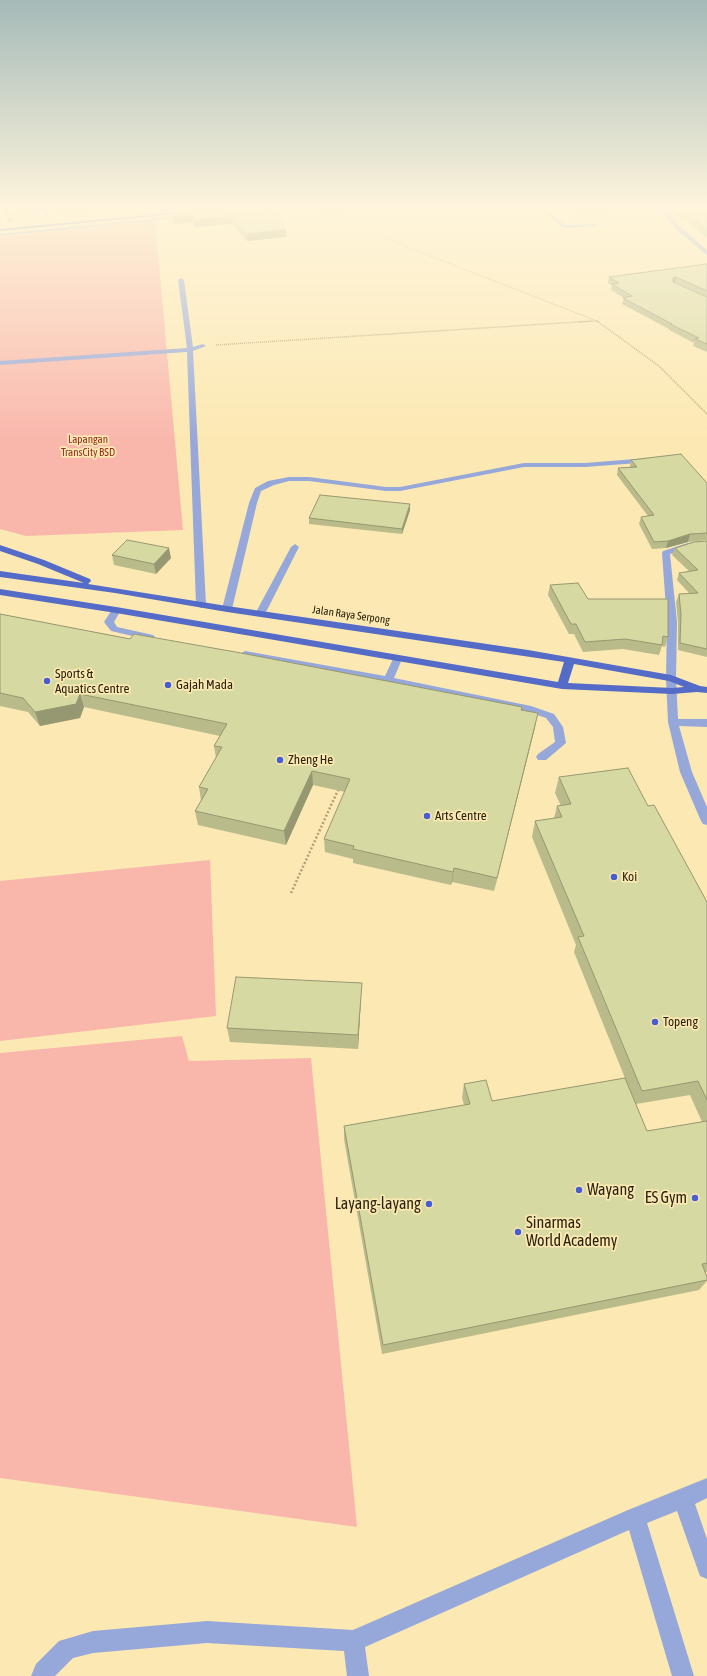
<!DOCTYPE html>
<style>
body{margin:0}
canvas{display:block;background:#fce8b2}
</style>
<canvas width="707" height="1676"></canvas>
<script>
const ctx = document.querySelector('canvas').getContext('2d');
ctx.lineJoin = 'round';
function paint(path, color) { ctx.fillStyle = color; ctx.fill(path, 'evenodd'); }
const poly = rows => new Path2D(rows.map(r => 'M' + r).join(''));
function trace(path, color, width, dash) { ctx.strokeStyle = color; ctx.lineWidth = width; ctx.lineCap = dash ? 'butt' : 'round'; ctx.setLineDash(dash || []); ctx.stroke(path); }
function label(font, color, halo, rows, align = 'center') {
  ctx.font = font + ' "Asap Condensed",sans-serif'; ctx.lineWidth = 3.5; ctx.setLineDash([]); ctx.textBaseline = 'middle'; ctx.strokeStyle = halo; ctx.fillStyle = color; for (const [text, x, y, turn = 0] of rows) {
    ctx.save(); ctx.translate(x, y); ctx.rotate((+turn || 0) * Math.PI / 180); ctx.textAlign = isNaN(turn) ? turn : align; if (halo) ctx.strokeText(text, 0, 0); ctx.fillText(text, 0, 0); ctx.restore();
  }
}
const green = poly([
 [53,206,135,206,57,214],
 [155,220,183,530,26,536,0,529,0,237],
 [210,860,216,1016,0,1041,0,881],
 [182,1036,189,1061,311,1058,357,1527,0,1478,0,1053]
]);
const pathFar2 = poly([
 [379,236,597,321,577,322],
 [597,321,599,322]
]);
const pathFar1 = poly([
 [597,321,659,366,707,414],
 [216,345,593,321]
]);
const path = poly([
 [291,893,339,788]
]);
const minor = poly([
 [0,206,7,207,12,222,8,222,3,209,0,206],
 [19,206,23,206,25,209,47,208,50,217,46,218,43,211,21,212,19,206],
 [270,206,288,206,254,210,252,209,270,206],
 [537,206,542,206,565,225,597,224,599,225,571,228,562,227,537,206],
 [662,206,680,227,707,250,707,255,676,229,659,208,580,212,578,211,580,210,662,206],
 [190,215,188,217,0,236,0,234,190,215],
 [181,278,184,280,193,347,203,344,206,346,193,351,206,605,201,608,196,605,187,352,0,365,0,361,187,348,178,280,181,278],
 [648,458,651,458,651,462,585,467,524,467,400,491,386,491,309,481,289,481,274,485,261,491,257,503,232,609,227,612,222,609,249,503,255,488,268,481,289,477,309,477,386,487,400,487,524,463,585,463,648,458],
 [707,541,707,547,692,548,670,554,677,622,676,678,678,719,707,719,707,727,679,726,692,772,707,807,707,825,703,824,701,821,680,772,668,722,666,678,667,622,662,553,663,551,688,543,707,541],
 [295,544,299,547,265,614,263,616,257,616,255,614,291,547,295,544],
 [116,607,121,610,114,622,117,627,153,635,155,637,153,639,150,640,111,631,104,622,113,608,116,607],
 [245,651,385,676,394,657,400,657,402,659,394,678,531,706,554,714,563,727,566,743,546,760,538,760,536,757,538,754,555,742,553,727,546,718,529,712,388,683,242,656,240,654,245,651],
 [707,1478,707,1498,695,1504,707,1539,707,1579,700,1576,677,1511,647,1523,694,1676,672,1676,629,1530,365,1647,369,1676,347,1676,344,1651,207,1643,93,1653,73,1658,55,1676,31,1676,36,1664,59,1641,93,1631,207,1621,353,1630,628,1510,707,1478]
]);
const major = poly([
 [189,211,187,213,0,231,0,229,189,211],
 [0,545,44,560,90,579,91,581,88,584,227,606,528,650,671,675,700,686,707,687,707,693,697,692,672,694,562,689,116,613,0,595,0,589,116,607,558,682,564,662,227,612,115,593,0,577,0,571,84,583,38,564,0,551,0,545],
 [574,664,669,681,684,687,672,688,568,683,574,664]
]);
const wall = poly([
 [159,206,215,206,162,211],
 [238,206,286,237,247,241,231,224,195,227,192,222,175,224,171,220,171,213],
 [316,206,355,206,355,210,319,212],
 [605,206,634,206,606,207],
 [664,206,707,206,707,238,684,218,679,218],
 [707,264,707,352,693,346,694,343,669,330,669,329,622,304,624,298,611,290,612,286,608,283,609,277],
 [631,460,707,483,707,540,688,542,666,548,652,549,639,524,641,517,648,516,617,475,618,468,630,467],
 [410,510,402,534,309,524,309,518],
 [707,541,707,657,678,650,678,622,676,602,679,594,689,593,677,580,679,573,689,571,672,555,675,548],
 [112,555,171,558,156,574,114,565],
 [550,585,588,599,668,637,665,647,662,646,659,655,623,649,583,652,574,634,569,634,548,595],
 [0,614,130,639,522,710,535,727,494,891,452,882,451,885,353,863,353,859,325,852,324,839,345,792,313,785,286,845,198,825,195,811,201,801,199,787,216,758,214,746,220,736,84,707,80,718,40,726,28,712,0,706],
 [559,777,648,806,707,902,707,1272,705,1273,707,1277,707,1281,699,1290,382,1354,344,1139,344,1126,464,1105,462,1098,464,1084,492,1101,625,1078,574,952,576,945,532,837,535,821,554,818,557,806,561,806,555,793],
 [690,1095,702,1122,647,1131,636,1104],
 [361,998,358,1049,230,1042,227,1028]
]);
const shadedWall = poly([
 [161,206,215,206,162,211],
 [192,215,192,222,175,224,174,217],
 [231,217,231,224,195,227,194,220],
 [286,230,286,237,247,241,246,234],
 [676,277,675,283,671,284,673,278],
 [410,504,410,510,402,534,402,529],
 [690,534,688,542,666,548,668,541],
 [169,548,171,558,156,574,154,564],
 [80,694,84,707,80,718,40,726,35,712],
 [538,713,535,727,494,891,497,878],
 [312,771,313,785,286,845,284,831],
 [454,868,452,882,451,885,453,872],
 [362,983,361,998,358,1049,358,1035]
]);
const building = poly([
 [238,206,268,206,286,230,246,234,231,217,194,220,192,215,174,217,171,213,238,206],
 [672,206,707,206,707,231,686,212,680,213,672,206],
 [707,264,707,291,676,277,673,278,673,282,707,297,707,344,695,339,699,338,670,324,672,324,623,298,632,296,612,284,619,283,609,277,707,264],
 [681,454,707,483,707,533,690,534,668,541,654,542,641,517,654,515,618,468,637,467,631,460,681,454],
 [320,495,410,504,402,529,309,518,320,495],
 [127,540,169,548,154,564,112,555,127,540],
 [707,541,707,649,680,643,681,615,679,594,698,593,679,573,698,570,675,548,694,542,707,541],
 [578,583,588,599,668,599,668,637,663,636,662,645,625,639,585,642,576,624,571,624,550,585,578,583],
 [0,614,130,639,134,634,241,653,522,707,521,710,538,713,497,878,454,868,453,872,353,849,354,846,324,839,350,779,312,771,284,831,195,811,208,789,199,787,222,747,214,746,227,724,80,694,76,704,35,712,23,698,0,693,0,614],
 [628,768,648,806,654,805,707,902,707,1100,698,1081,642,1091,578,937,584,936,535,821,562,817,557,806,571,804,559,777,628,768],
 [236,977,362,983,358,1035,227,1028,236,977],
 [625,1078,647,1131,707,1121,707,1263,702,1264,707,1277,707,1280,383,1345,344,1126,470,1104,464,1084,486,1080,492,1101,625,1078]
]);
const markers = [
 [47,681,4,"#465ed2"],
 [168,685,4,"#465ed2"],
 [280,760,4,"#465ed2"],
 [427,816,4,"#465ed2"],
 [614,877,4,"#465ed2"],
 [655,1022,4,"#465ed2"],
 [579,1190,4,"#465ed2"],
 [695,1198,4,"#465ed2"],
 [429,1204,4,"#465ed2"],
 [518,1232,4,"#465ed2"]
];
const farParknames = [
 ["Lapangan",88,440],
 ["TransCity BSD",88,453]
];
const farStreetnames = [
 ["Jalan Raya Serpong",351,615,8]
];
const poiNames = [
 ["Sports &",55,674],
 ["Aquatics Centre",55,689],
 ["Gajah Mada",176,685],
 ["Zheng He",288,760],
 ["Arts Centre",435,816],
 ["Koi",622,877],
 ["Topeng",663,1022]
];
const nearPoinames = [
 ["Wayang",587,1190],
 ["ES Gym",687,1198,"right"],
 ["Layang-layang",421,1204,"right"],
 ["Sinarmas",526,1223],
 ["World Academy",526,1241]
];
paint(green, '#f9b7ac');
trace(pathFar2, '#afa076', 1, [1, 1]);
trace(pathFar1, '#afa076', 1.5, [1, 1]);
trace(path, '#afa076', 2.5, [2, 2]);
paint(minor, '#96a7da');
paint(major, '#546bc7');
paint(wall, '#b9bb8b');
paint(shadedWall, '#969871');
paint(building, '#d7d9a2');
trace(building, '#969871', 1);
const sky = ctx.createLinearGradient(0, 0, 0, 441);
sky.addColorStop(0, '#a5bab8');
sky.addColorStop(0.47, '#fef5dc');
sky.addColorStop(1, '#fef5dc00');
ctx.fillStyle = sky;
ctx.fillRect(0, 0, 707, 441);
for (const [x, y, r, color] of markers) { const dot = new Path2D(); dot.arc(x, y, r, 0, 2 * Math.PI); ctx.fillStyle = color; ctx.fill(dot); trace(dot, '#fce8b2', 1.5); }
label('11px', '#942e21', '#fce8b2', farParknames);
label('11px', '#2a230d', '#fce8b2', farStreetnames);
label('13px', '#2a230d', '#fce8b2', poiNames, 'left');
label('16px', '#2a230d', '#fce8b2', nearPoinames, 'left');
</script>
